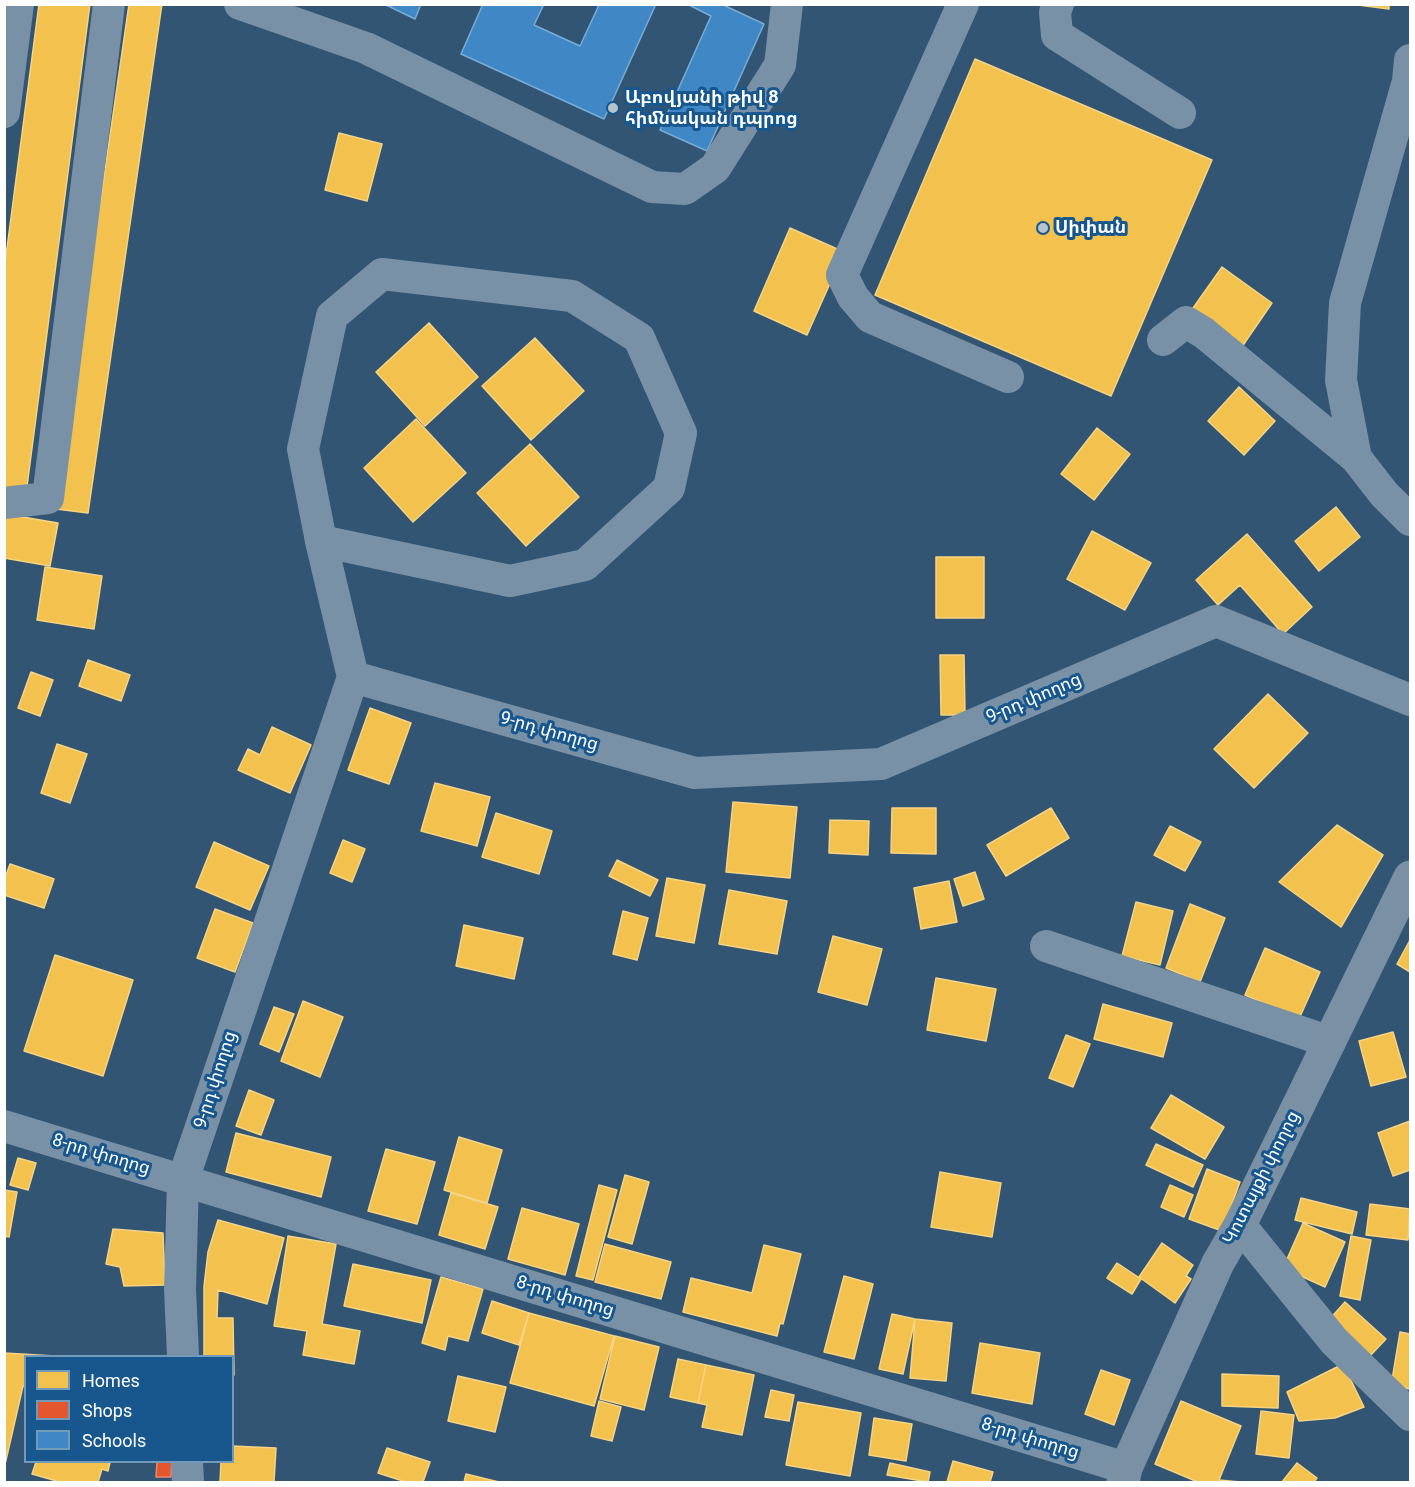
<!DOCTYPE html>
<meta charset="utf-8">
<style>
body{margin:0}
#map{position:relative;width:1415px;height:1487px;overflow:hidden;background:#325573;font-family:Roboto,sans-serif}
canvas{display:block}
.frame{position:absolute;inset:0;border:6px solid #fff;pointer-events:none}
.legend{position:absolute;left:24px;top:1355px;width:210px;height:108px;box-sizing:border-box;background:#17578e;border:2px solid #749abb;margin:0;padding:8px 10px;list-style:none;font-size:18px;color:#fff}
.legend li{display:flex;align-items:center;gap:12px;height:30px}
.legend b{width:30px;border:2px solid #749abb}
</style>
<div id="map">
<canvas width="1415" height="1487"></canvas>
<div class="frame"></div>
<ul class="legend">
<li><b style="height:16px;background:#f2c14e"></b>Homes</li>
<li><b style="height:16px;background:#e4572e"></b>Shops</li>
<li><b style="height:16px;background:#3f88c5"></b>Schools</li>
</ul>
</div>
<script>
const ctx = document.querySelector('canvas').getContext('2d');
ctx.lineJoin = 'round';
function paint(path, color) { ctx.fillStyle = color; ctx.fill(path, 'evenodd'); }
const poly = rows => new Path2D(rows.map(r => 'M' + r).join(''));
function trace(path, color, width, dash) { ctx.strokeStyle = color; ctx.lineWidth = width; ctx.lineCap = dash ? 'butt' : 'round'; ctx.setLineDash(dash || []); ctx.stroke(path); }
function label(font, color, halo, rows, align = 'center') {
  ctx.font = font + ' Roboto,"Noto Sans Armenian",sans-serif'; ctx.lineWidth = 6; ctx.setLineDash([]); ctx.textBaseline = 'middle'; ctx.strokeStyle = halo; ctx.fillStyle = color; for (const [text, x, y, turn = 0] of rows) {
    ctx.save(); ctx.translate(x, y); ctx.rotate((+turn || 0) * Math.PI / 180); ctx.textAlign = isNaN(turn) ? turn : align; if (halo) ctx.strokeText(text, 0, 0); ctx.fillText(text, 0, 0); ctx.restore();
  }
}
const homes = poly([
 [39,4,90,4,26,494,4,491,4,271,39,4],
 [129,4,162,4,88,513,56,509,129,4],
 [1350,4,1389,4,1389,9,1350,4],
 [975,59,1212,160,1111,396,875,295,975,59],
 [339,133,382,144,367,201,325,190,339,133],
 [790,228,844,252,807,335,754,311,790,228],
 [1222,267,1272,303,1237,354,1186,318,1222,267],
 [429,323,478,377,425,426,376,372,429,323],
 [535,338,584,391,531,440,482,386,535,338],
 [1239,387,1275,421,1244,455,1208,421,1239,387],
 [416,419,466,473,413,522,364,468,416,419],
 [1097,428,1130,454,1094,500,1061,474,1097,428],
 [530,444,579,497,526,546,477,493,530,444],
 [1336,507,1360,537,1319,571,1295,541,1336,507],
 [5,514,58,523,50,566,4,558,5,514],
 [1092,531,1151,563,1125,610,1067,579,1092,531],
 [1247,534,1312,607,1283,634,1240,585,1218,605,1196,580,1247,534],
 [936,557,984,557,984,618,936,618,936,557],
 [45,567,102,576,94,629,37,620,45,567],
 [940,655,964,655,965,715,941,715,940,655],
 [88,660,130,675,121,701,79,686,88,660],
 [31,672,53,680,40,716,18,708,31,672],
 [1268,694,1308,733,1254,788,1214,749,1268,694],
 [370,708,411,723,389,784,348,770,370,708],
 [272,727,311,745,290,793,238,770,248,749,260,755,272,727],
 [57,744,87,754,70,803,41,793,57,744],
 [435,783,490,797,477,846,421,831,435,783],
 [733,802,797,807,790,878,726,872,733,802],
 [892,808,936,808,936,854,891,853,892,808],
 [1051,808,1069,838,1006,876,987,845,1051,808],
 [496,813,552,831,539,874,482,857,496,813],
 [830,820,869,821,868,855,829,853,830,820],
 [1337,825,1383,855,1341,927,1279,882,1337,825],
 [1170,826,1201,842,1185,871,1154,855,1170,826],
 [343,840,365,849,352,882,330,873,343,840],
 [214,842,269,866,250,910,196,887,214,842],
 [617,860,658,880,650,896,609,876,617,860],
 [10,864,54,879,44,908,4,895,4,881,10,864],
 [975,872,984,899,963,906,954,879,975,872],
 [667,878,705,885,694,943,656,936,667,878],
 [949,881,957,922,921,929,914,888,949,881],
 [729,890,787,901,777,954,719,944,729,890],
 [1136,902,1173,911,1160,965,1122,956,1136,902],
 [1190,904,1225,918,1200,982,1166,968,1190,904],
 [215,909,253,923,235,972,197,958,215,909],
 [623,911,648,918,637,960,613,954,623,911],
 [464,925,523,938,514,979,456,966,464,925],
 [833,936,882,949,867,1005,818,992,833,936],
 [1410,940,1410,972,1397,964,1410,940],
 [1265,948,1320,972,1299,1019,1245,995,1265,948],
 [55,955,133,980,103,1076,24,1051,55,955],
 [936,978,996,989,986,1041,927,1030,936,978],
 [303,1001,343,1017,320,1077,281,1061,303,1001],
 [1103,1004,1172,1023,1163,1057,1094,1039,1103,1004],
 [274,1007,294,1014,279,1052,260,1044,274,1007],
 [1393,1032,1406,1077,1371,1086,1359,1041,1393,1032],
 [1066,1035,1090,1044,1073,1087,1049,1078,1066,1035],
 [249,1090,274,1100,261,1135,236,1126,249,1090],
 [1171,1095,1224,1127,1205,1159,1151,1128,1171,1095],
 [1410,1121,1410,1170,1393,1176,1378,1133,1410,1121],
 [236,1133,331,1157,321,1197,226,1172,236,1133],
 [459,1137,502,1150,487,1203,444,1190,459,1137],
 [1156,1144,1203,1165,1193,1187,1146,1165,1156,1144],
 [386,1149,435,1162,417,1224,368,1211,386,1149],
 [18,1158,36,1163,28,1190,10,1185,18,1158],
 [1207,1169,1240,1182,1222,1231,1189,1219,1207,1169],
 [940,1172,1001,1183,992,1237,931,1227,940,1172],
 [625,1175,649,1182,632,1244,608,1237,625,1175],
 [599,1185,617,1190,593,1280,576,1276,599,1185],
 [1170,1185,1193,1195,1184,1217,1161,1207,1170,1185],
 [4,1190,17,1192,9,1237,4,1236,4,1190],
 [451,1193,498,1207,485,1249,439,1235,451,1193],
 [1301,1198,1357,1212,1352,1234,1295,1220,1301,1198],
 [1370,1204,1410,1209,1408,1240,1366,1235,1370,1204],
 [522,1208,579,1224,565,1275,508,1259,522,1208],
 [218,1220,284,1238,267,1304,218,1290,217,1318,233,1318,234,1375,232,1356,204,1356,204,1286,208,1252,218,1220],
 [1303,1223,1345,1242,1325,1287,1283,1268,1303,1223],
 [113,1229,163,1233,165,1285,124,1286,120,1267,106,1264,113,1229],
 [288,1236,336,1244,322,1324,360,1331,354,1364,303,1355,307,1331,274,1326,288,1236],
 [1351,1236,1371,1240,1360,1300,1340,1296,1351,1236],
 [1162,1243,1193,1265,1186,1276,1191,1279,1175,1303,1139,1277,1162,1243],
 [605,1244,671,1262,661,1299,595,1282,605,1244],
 [764,1245,801,1254,783,1324,780,1323,777,1336,683,1312,691,1278,752,1293,764,1245],
 [1117,1263,1141,1279,1132,1294,1107,1278,1117,1263],
 [353,1264,431,1280,422,1323,344,1306,353,1264],
 [844,1276,873,1284,854,1359,824,1352,844,1276],
 [441,1277,483,1289,468,1341,448,1336,445,1350,422,1343,441,1277],
 [492,1301,529,1313,519,1345,482,1333,492,1301],
 [1345,1302,1386,1339,1369,1357,1328,1321,1345,1302],
 [529,1313,614,1336,594,1406,510,1383,529,1313],
 [892,1314,915,1319,903,1374,879,1369,892,1314],
 [915,1319,952,1323,946,1381,910,1378,915,1319],
 [1400,1332,1410,1334,1410,1389,1391,1386,1400,1332],
 [615,1336,659,1347,644,1410,600,1399,615,1336],
 [980,1343,1040,1353,1032,1404,972,1393,980,1343],
 [4,1353,55,1356,26,1356,26,1386,23,1386,4,1469,4,1353],
 [678,1359,706,1365,698,1403,670,1397,678,1359],
 [1343,1364,1364,1407,1335,1418,1299,1421,1287,1392,1343,1364],
 [706,1365,754,1375,742,1435,702,1427,707,1405,698,1403,706,1365],
 [1101,1370,1130,1380,1114,1425,1085,1414,1101,1370],
 [1222,1374,1279,1376,1278,1408,1222,1406,1222,1374],
 [458,1376,506,1387,495,1432,448,1421,458,1376],
 [771,1390,794,1395,789,1421,765,1417,771,1390],
 [599,1401,621,1407,612,1441,591,1436,599,1401],
 [1181,1401,1241,1426,1219,1480,1240,1482,1198,1482,1155,1464,1181,1401],
 [798,1402,861,1413,850,1476,786,1465,798,1402],
 [1261,1411,1294,1415,1289,1458,1256,1454,1261,1411],
 [874,1418,912,1424,906,1461,869,1455,874,1418],
 [232,1446,276,1448,274,1482,220,1482,221,1462,232,1462,232,1446],
 [387,1448,430,1462,423,1482,406,1482,378,1473,387,1448],
 [953,1461,993,1472,990,1482,947,1482,953,1461],
 [36,1462,110,1462,108,1471,102,1469,98,1482,60,1482,32,1474,36,1462],
 [890,1463,930,1472,928,1482,887,1475,890,1463],
 [1297,1463,1317,1478,1314,1482,1282,1482,1297,1463],
 [466,1474,499,1482,464,1482,466,1474]
]);
const shops = poly([
 [157,1462,172,1462,171,1477,156,1477,157,1462]
]);
const schools = poly([
 [384,4,421,4,415,19,384,4],
 [483,4,544,4,534,25,580,46,599,5,597,4,656,4,604,119,461,54,483,4],
 [687,4,721,4,764,24,707,151,660,130,711,16,687,4]
]);
const minor = poly([
 [240,4,366,48,652,187,685,189,715,168,780,65,787,4],
 [963,4,842,275,853,297,870,317,1008,377],
 [1058,4,1055,12,1057,35,1180,113],
 [1410,60,1408,81,1345,303,1341,380,1356,458,1384,494,1410,520],
 [4,112,18,4],
 [1163,340,1186,322,1204,333,1356,458],
 [4,503,48,498,109,4],
 [321,541,510,581,585,565,669,488,681,433,639,338,572,296,382,274,332,316,303,449,321,541,353,677],
 [1046,946,1330,1042],
 [4,1126,1126,1468],
 [1240,1225,1334,1341,1410,1415],
 [183,1356,180,1289,183,1180,353,677,695,773,881,764,1216,621,1410,700],
 [187,1462,188,1482]
]);
const major = poly([
 [1123,1482,1126,1468,1218,1263,1240,1225,1410,877]
]);
const markers = [
 [613,108,6,"#b7c4ce"],
 [1043,228,6,"#b7c4ce"]
];
const poiNames = [
 ["Աբովյանի թիվ 8",625,98],
 ["հիմնական դպրոց",625,119],
 ["Սիփան",1055,228]
];
const streetNames = [
 ["9-րդ փողոց",1034,699,-23],
 ["9-րդ փողոց",549,732,16],
 ["9-րդ փողոց",216,1080,-72],
 ["8-րդ փողոց",101,1155,17],
 ["Կոտայքի փողոց",1262,1178,-63],
 ["8-րդ փողոց",565,1297,17],
 ["8-րդ փողոց",1030,1439,17]
];
paint(homes, '#f2c14e');
trace(homes, '#f6d483', 1.5);
paint(shops, '#e4572e');
trace(shops, '#ec896d', 1.5);
paint(schools, '#3f88c5');
trace(schools, '#79acd6', 1.5);
trace(minor, '#7991a6', 32);
trace(major, '#7990a5', 33);
for (const [x, y, r, color] of markers) { const dot = new Path2D(); dot.arc(x, y, r, 0, 2 * Math.PI); ctx.fillStyle = color; ctx.fill(dot); trace(dot, '#17578e', 2); }
label('bold 18px', '#fff', '#17578e', poiNames, 'left');
label('18px', '#fff', '#17578e', streetNames);
</script>
